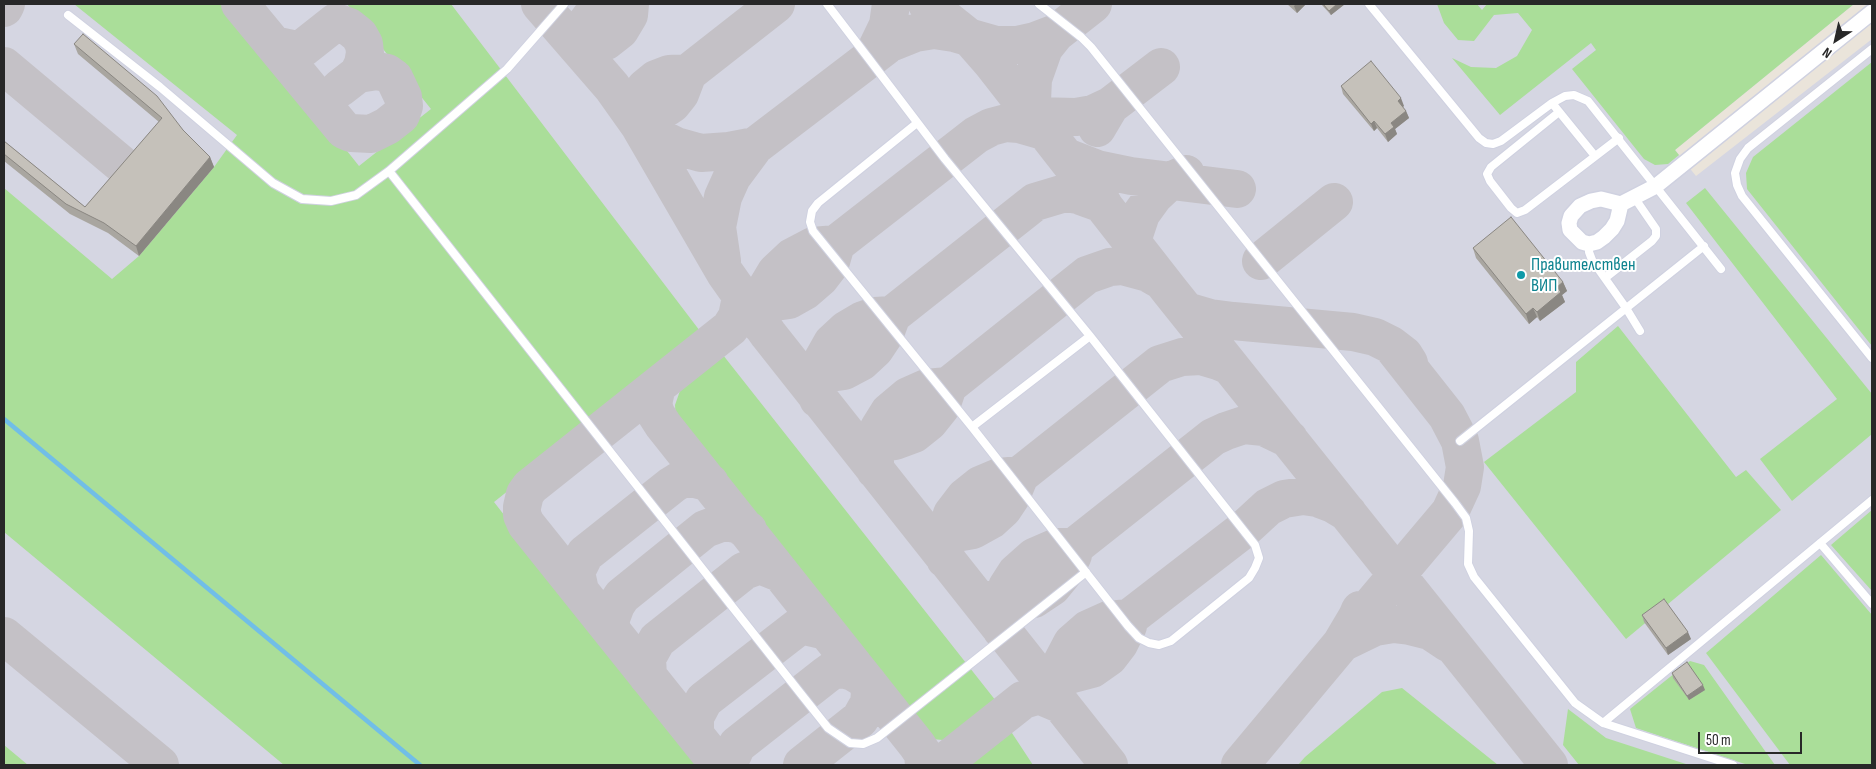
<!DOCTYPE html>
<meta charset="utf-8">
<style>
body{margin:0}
#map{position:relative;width:1876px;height:769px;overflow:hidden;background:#eae4da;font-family:"Sofia Sans Condensed",sans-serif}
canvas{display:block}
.frame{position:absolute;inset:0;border:5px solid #282828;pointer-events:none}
.north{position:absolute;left:1811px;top:15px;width:50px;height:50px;-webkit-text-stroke:4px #fff;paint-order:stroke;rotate:215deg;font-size:14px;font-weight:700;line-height:20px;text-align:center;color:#282828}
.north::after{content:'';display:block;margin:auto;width:18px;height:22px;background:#282828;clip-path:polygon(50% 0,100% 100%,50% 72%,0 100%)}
.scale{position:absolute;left:1698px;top:732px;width:104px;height:22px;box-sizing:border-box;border:2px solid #282828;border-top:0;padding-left:6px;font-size:15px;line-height:18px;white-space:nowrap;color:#282828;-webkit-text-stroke:4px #fff;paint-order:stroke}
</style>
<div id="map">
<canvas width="1876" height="769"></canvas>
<div class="frame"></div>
<div class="north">N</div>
<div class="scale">50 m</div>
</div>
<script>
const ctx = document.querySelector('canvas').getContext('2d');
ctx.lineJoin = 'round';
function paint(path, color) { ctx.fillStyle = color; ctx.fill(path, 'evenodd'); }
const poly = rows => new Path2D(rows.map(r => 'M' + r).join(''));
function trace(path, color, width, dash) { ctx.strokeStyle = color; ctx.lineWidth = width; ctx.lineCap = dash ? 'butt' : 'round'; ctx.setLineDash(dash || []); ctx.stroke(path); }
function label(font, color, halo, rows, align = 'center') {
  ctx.font = font + ' "Sofia Sans Condensed",sans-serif'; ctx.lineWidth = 4; ctx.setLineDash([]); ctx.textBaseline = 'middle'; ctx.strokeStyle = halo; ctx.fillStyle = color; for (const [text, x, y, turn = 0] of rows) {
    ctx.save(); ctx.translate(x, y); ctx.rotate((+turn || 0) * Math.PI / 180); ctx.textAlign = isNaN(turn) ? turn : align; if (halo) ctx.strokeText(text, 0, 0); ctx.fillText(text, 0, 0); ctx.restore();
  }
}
const airport = poly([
 [4,4,1854,4,1675,150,1696,176,1872,39,1872,765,4,765]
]);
const green = poly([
 [74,4,230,4,359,166,431,109,347,4,451,4,703,335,494,502,699,765,284,765,4,532,4,188,112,279,139,256,214,167,237,135],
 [1437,4,1477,4,1482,10,1487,4,1854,4,1675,150,1679,155,1668,164,1655,165,1644,159,1572,69,1596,50,1591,43,1500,115,1452,58,1471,67,1496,68,1517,56,1532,30,1518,13,1494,15,1474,41,1458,40,1444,23],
 [1872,62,1872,346,1747,189,1746,173,1753,157],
 [1705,188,1872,394,1872,434,1792,501,1760,459,1837,399,1686,203],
 [1618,326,1736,477,1746,470,1781,510,1626,639,1484,462,1576,392,1576,362],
 [723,355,996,701,993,713,972,732,953,741,932,739,913,726,685,437,676,420,675,405,682,385,716,358],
 [1872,510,1872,591,1831,545],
 [1821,555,1872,615,1872,765,1790,765,1706,653],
 [1690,661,1704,665,1775,765,1748,765,1636,728,1630,709],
 [1402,688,1498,765,1298,765,1305,757,1382,692],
 [1568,709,1606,738,1689,765,1579,765,1563,745],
 [1010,730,1033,765,966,765],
 [4,745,28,765,4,765]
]);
const stream = poly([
 [4,419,420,765]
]);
const taxiway = poly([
 [240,4,344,130,351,133,371,134,387,126,401,115,404,106,403,97,394,78,387,73,377,71,358,74],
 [540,4,612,87,639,125,725,273,768,334,1109,765],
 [615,4,605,7,593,14,582,29,577,46,592,46,606,41,620,30,629,15,630,4],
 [927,4,971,39,992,63,1170,291,1549,765],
 [4,8,6,4],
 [1056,33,1044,48,1033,79,1032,101,1034,116,1076,117,1093,114,1110,106],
 [274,45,293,49,303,48,336,22,349,27,359,35,364,44,365,53,363,64,358,74,340,88],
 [873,56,888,25,891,4],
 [4,66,127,169],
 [688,73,669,74,656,79,645,88,637,100,632,115,644,116,660,112,672,104,680,94,688,73,776,4],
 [639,125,654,135,676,146,701,153,729,151,755,146],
 [1097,128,1110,106,1161,67],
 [1066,157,1097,169,1131,176,1237,189],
 [1132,241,1141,214,1154,196,1170,181,1186,174],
 [722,261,717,227,723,197,732,177,755,146,890,43,915,33,934,30,954,33,996,45,1017,45,1035,41,1056,33,1093,4],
 [1261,261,1334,202],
 [743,300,775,302,789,300,805,291,820,278,830,265,836,244],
 [1186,311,1210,318,1233,321,1353,332,1375,337,1391,345,1404,355,1409,363],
 [761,325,763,302,767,287,776,272,792,257,813,246,836,244,976,135,991,127,1006,123,1019,124,1047,132],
 [798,369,830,373,844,371,861,362,875,349,885,334,892,315],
 [657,386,653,404,656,414,663,425,917,745,923,754,924,765],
 [818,399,819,373,823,359,832,343,846,330,863,320,875,316,892,315,1035,202,1065,193,1078,195,1103,204],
 [854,439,875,444,895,441,914,434,929,422,941,407,948,386],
 [875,470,875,444,879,428,889,412,908,396,926,388,948,386,1087,275,1110,267,1122,266,1148,273,1162,281],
 [924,529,946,534,956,533,973,530,991,520,1003,509,1011,497,1020,475],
 [945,559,946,534,952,514,965,497,980,485,999,477,1020,475,1160,364,1182,357,1201,356,1218,361,1230,366],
 [580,591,576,572,585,554,672,485,680,480,691,478,710,483],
 [981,599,1012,604,1034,599,1052,587,1065,571,1073,555,1074,547],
 [1001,629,1002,604,1007,587,1016,573,1034,557,1057,547,1074,547,1213,437,1226,431,1244,425,1264,427,1289,439],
 [613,633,610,621,616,605,622,596,705,529,724,522,736,524,748,530],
 [1348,633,1450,512,1462,486,1465,467,1460,441,1447,416,1391,345],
 [4,636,160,765],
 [1342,643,1375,627,1393,624,1410,626,1430,631,1448,643],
 [1036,671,1058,675,1073,674,1092,669,1109,657,1119,644,1128,626,1129,618],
 [648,677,647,658,657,640,744,571,760,565,780,573],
 [1057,701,1058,675,1061,664,1072,643,1088,629,1108,620,1129,618,1243,530,1268,507,1284,499,1303,496,1317,498,1333,504,1348,513],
 [695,735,695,717,704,700,797,628,805,626,826,631],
 [719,765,526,524,522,515,522,507,525,494,530,487,730,328,737,317,741,297],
 [728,765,737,745,826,675,833,670,843,669,853,672,863,678],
 [802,765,860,719,869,703,870,693,868,683],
 [941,765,1023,700,1033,697,1041,696,1060,704],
 [1240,765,1341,644,1357,617,1360,610]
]);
const service = poly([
 [827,4,869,59,945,159,1090,336,1255,545,1259,558,1255,568,1249,578,1171,641,1159,645,1149,643,1139,638,1128,626,972,427,813,231,810,222,812,211,818,203,917,123],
 [1039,4,1081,37,1091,47,1455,503,1466,518,1469,531,1468,564,1474,577,1575,703,1603,723,1733,765],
 [1369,4,1479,138,1486,143,1493,144,1501,141,1552,103,1565,96,1574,95,1588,101,1721,269],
 [68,15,160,87,273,183,302,199,331,201,356,195,389,171,507,69,564,4],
 [1872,49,1748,148,1740,159,1735,173,1737,185,1742,196,1872,358],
 [1552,103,1595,156],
 [1559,112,1491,167,1487,174,1490,181,1511,208,1517,213,1525,210,1619,138],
 [389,171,801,694,828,728,850,743,863,744,877,738,1086,572],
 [1589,244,1589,252,1592,260,1626,308,1640,331],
 [1605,278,1652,241,1656,236,1656,229,1634,197],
 [972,427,1090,336],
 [1460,441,1704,246],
 [1820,543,1872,604],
 [1603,723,1872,500]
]);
const minor = poly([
 [1621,204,1617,221,1612,229,1604,237,1597,242,1589,244,1582,242,1570,230,1569,223,1571,216,1580,206,1591,201,1601,199,1621,204,1656,186,1872,12]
]);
const wall = poly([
 [1287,4,1306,4,1297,13],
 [1321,4,1345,4,1331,15],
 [74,44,183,130,210,157,214,167,139,256,108,233,70,214,4,161,4,141,85,207,159,122,78,54],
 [1341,86,1404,106,1402,107,1406,111,1409,118,1395,129,1397,134,1388,142,1377,128,1374,131,1343,94],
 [1473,248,1563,282,1567,291,1562,295,1565,302,1540,321,1537,317,1529,324,1476,258],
 [1642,615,1691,639,1668,655,1644,622],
 [1672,673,1705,690,1689,700,1673,678]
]);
const shadedWall = poly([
 [1296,4,1306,4,1297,13,1294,6],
 [1337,4,1345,4,1331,15,1329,11],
 [1401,98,1404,106,1401,109,1398,101],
 [1406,111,1409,118,1395,129,1397,134,1388,142,1385,134,1391,123],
 [1374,121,1377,128,1374,131,1371,124],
 [210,157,214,167,139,256,136,246],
 [1563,282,1567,291,1562,295,1565,302,1540,321,1537,312,1557,287],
 [1533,308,1537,317,1529,324,1526,314],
 [1688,632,1691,639,1668,655,1666,648],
 [1703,685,1705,690,1689,700,1687,696]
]);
const building = poly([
 [1323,4,1337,4,1329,11,1323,4],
 [83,34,157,96,183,130,210,157,136,246,104,223,66,204,4,154,4,141,85,207,162,118,74,44,83,34],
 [1371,61,1401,98,1398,101,1406,111,1391,123,1394,127,1385,134,1374,121,1371,124,1341,86,1371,61],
 [1511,217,1563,282,1557,287,1561,292,1537,312,1533,308,1526,314,1473,248,1511,217],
 [1664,599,1688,632,1666,648,1642,615,1664,599],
 [1687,662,1703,685,1687,696,1672,673,1687,662]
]);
const markers = [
 [1521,275,5,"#0f9aa8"]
];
const cultureNames = [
 ["Правителствен",1531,265],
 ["ВИП",1531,286]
];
paint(airport, '#d5d6e2');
paint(green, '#aade99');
trace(stream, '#71bee7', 4.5);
trace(taxiway, '#c4c1c6', 38);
trace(service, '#cfd1e0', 10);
trace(minor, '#cfd1e0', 18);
trace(service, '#fff', 8);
trace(minor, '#fff', 15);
paint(wall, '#a9a6a0');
paint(shadedWall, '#8a8782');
paint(building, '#c5c1ba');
trace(building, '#8a8782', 1);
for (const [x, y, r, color] of markers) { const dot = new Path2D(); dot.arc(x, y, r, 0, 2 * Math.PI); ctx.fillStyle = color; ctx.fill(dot); trace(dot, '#fff', 2); }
label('18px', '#0d838f', '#fff', cultureNames, 'left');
</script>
